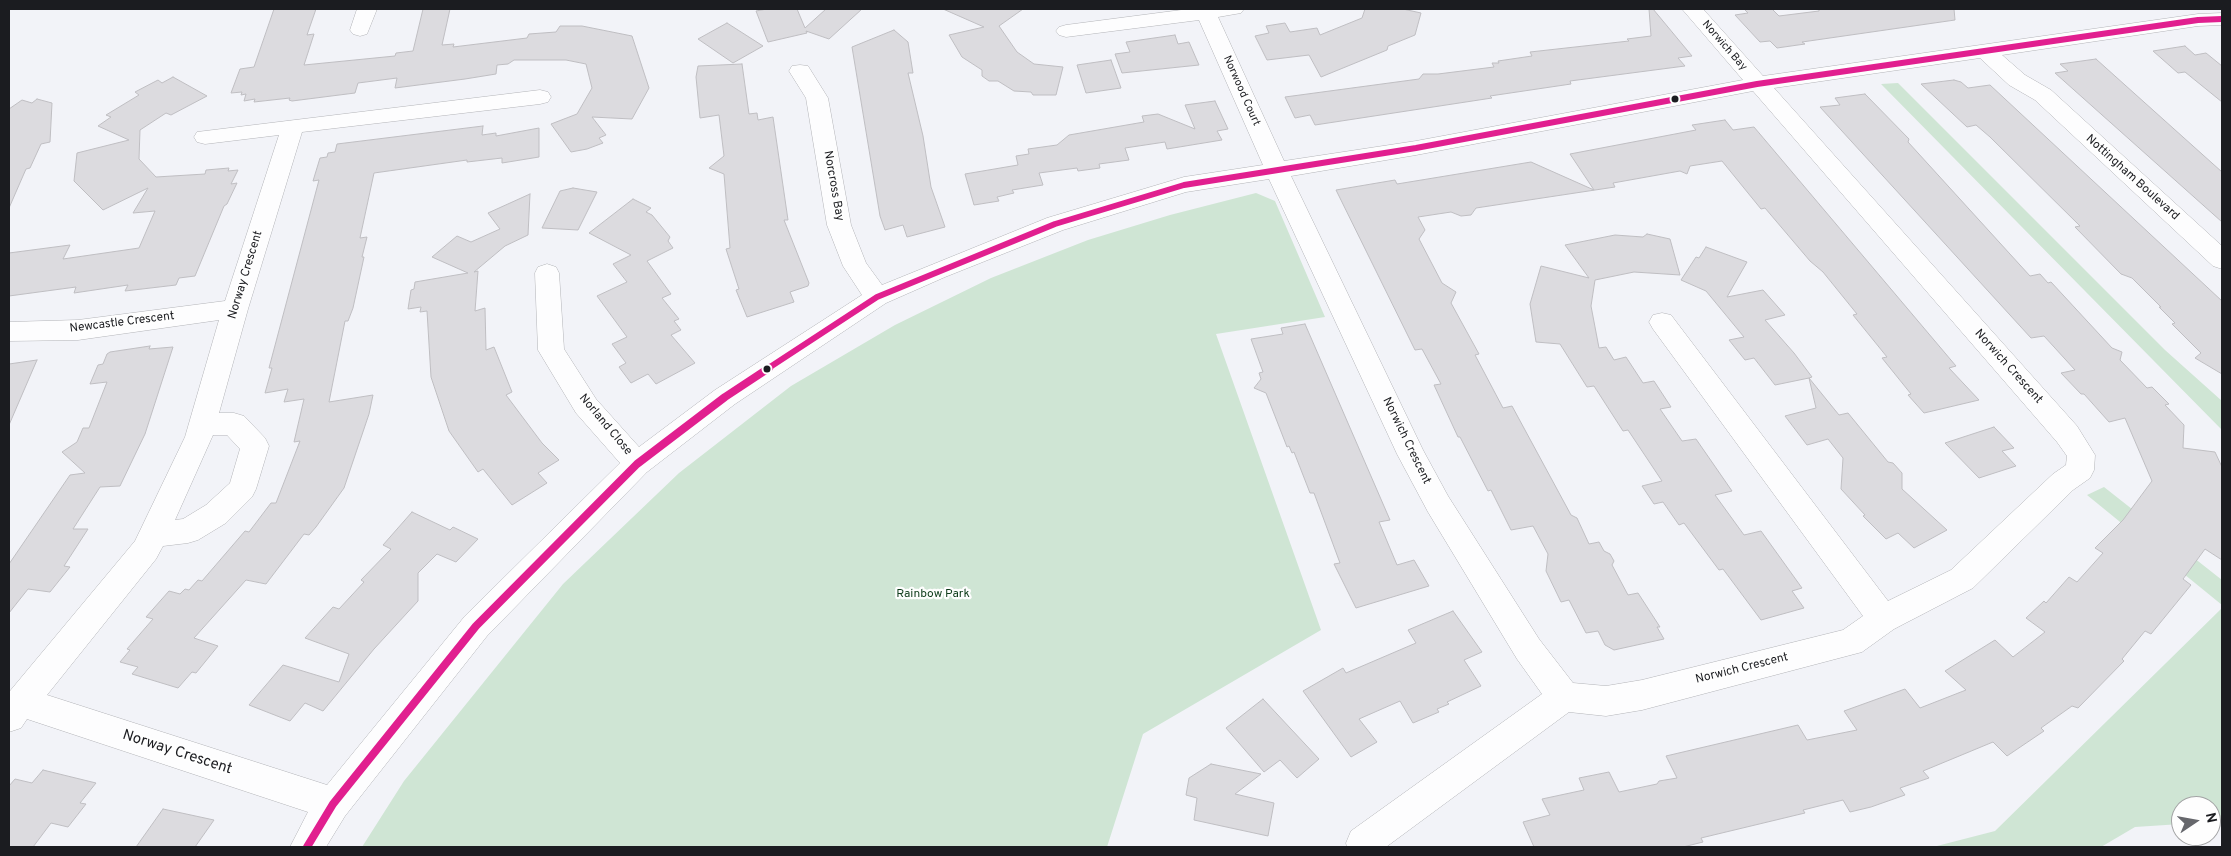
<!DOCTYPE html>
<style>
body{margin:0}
#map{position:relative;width:2231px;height:856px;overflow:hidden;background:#f2f3f8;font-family:Overpass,sans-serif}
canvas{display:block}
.frame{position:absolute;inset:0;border:10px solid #1b1c20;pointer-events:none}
.north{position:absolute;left:2171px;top:796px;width:50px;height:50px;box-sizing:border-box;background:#fefefe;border:1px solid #a3a4a5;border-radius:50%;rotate:78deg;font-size:14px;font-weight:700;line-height:20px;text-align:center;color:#1b1c20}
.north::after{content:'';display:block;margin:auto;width:18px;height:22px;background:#66676c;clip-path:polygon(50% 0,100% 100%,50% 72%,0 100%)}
</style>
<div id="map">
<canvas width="2231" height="856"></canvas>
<div class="frame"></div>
<div class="north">N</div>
</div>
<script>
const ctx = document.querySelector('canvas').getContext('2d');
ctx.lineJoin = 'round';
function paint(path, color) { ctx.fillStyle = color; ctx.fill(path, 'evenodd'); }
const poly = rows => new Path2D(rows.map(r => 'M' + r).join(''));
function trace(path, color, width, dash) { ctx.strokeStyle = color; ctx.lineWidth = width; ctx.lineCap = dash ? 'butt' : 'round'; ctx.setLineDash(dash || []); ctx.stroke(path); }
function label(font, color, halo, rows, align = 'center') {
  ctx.font = font + ' Overpass,sans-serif'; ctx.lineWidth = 4.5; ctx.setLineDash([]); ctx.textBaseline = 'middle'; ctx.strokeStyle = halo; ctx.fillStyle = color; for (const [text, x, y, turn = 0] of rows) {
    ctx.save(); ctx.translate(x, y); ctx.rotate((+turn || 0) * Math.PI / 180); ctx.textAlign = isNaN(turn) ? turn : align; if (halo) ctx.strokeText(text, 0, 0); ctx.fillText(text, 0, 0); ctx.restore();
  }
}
const green = poly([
 [1898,83,2165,350,2222,401,2222,430,1881,84],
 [1256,193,1275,201,1325,317,1216,334,1321,630,1143,734,1107,847,362,847,404,781,563,584,679,473,791,386,895,325,991,278,1088,240,1170,215],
 [2104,487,2222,580,2222,605,2087,495],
 [2222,608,2222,821,2211,822,2211,806,2181,806,2181,824,2135,827,2101,847,1933,847,1995,831]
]);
const building = poly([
 [274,9,316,9,307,35,314,34,304,65,395,56,396,53,413,51,423,9,450,9,442,45,454,44,453,47,527,38,529,34,556,32,560,26,582,26,632,36,649,88,632,119,592,117,606,135,599,138,603,143,587,149,571,152,551,124,577,114,592,88,586,64,566,60,514,60,508,64,497,65,496,74,465,79,395,88,397,78,358,83,355,93,292,101,289,100,290,98,254,102,255,99,244,101,246,94,241,95,242,92,231,93,240,69,254,67,274,9],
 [767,9,797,9,805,28,826,9,862,9,829,39,806,31,807,33,768,42,756,11,767,9],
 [943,9,1023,9,999,26,1017,52,1034,64,1063,67,1056,95,1033,95,1031,92,1014,91,998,81,989,81,982,76,982,70,962,57,949,35,984,27,943,9],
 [1365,9,1403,9,1421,13,1415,35,1388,46,1387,50,1321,77,1309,55,1267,60,1255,36,1269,33,1266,26,1285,23,1290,32,1317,28,1320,35,1362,18,1365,9],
 [1649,9,1653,9,1692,56,1678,58,1685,66,1570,81,1571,84,1490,96,1492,98,1315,125,1310,115,1295,118,1285,97,1419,79,1423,74,1438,74,1494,67,1492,63,1499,63,1498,61,1532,56,1530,52,1629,41,1627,39,1651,36,1649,9],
 [1744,9,1772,9,1779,16,1819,11,1819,9,1954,9,1955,20,1802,42,1805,44,1777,48,1770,41,1760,42,1735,15,1748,13,1744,9],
 [727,23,763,46,733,63,698,39,727,23],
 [894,30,908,42,913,73,908,73,923,136,931,187,945,227,907,237,903,225,885,230,880,216,852,47,894,30],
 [1175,35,1178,44,1189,42,1199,65,1122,73,1115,54,1130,52,1126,42,1175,35],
 [2185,46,2195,55,2206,53,2222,66,2222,102,2185,72,2178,73,2153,51,2185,46],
 [2096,59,2222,172,2222,222,2055,73,2068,71,2060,64,2096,59],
 [1111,60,1121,88,1086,93,1077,65,1111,60],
 [742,64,749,114,757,113,758,120,773,117,788,220,784,220,809,283,808,286,790,292,794,302,747,317,736,290,739,289,726,249,730,248,724,174,709,168,724,156,719,115,700,118,696,77,698,66,742,64],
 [173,77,207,96,171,115,166,113,140,130,139,159,156,177,205,174,206,170,229,168,228,171,238,170,231,184,237,183,227,204,224,206,195,276,179,278,176,285,125,291,128,285,74,293,76,287,9,296,9,253,70,245,63,259,139,248,155,211,133,213,148,188,103,210,74,181,77,153,129,140,98,126,111,117,106,115,139,95,135,92,158,80,162,83,173,77],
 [1954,80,1961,82,1968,88,1990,85,2222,301,2222,374,2195,358,2201,353,2172,324,2175,323,2159,307,2161,307,2132,278,2121,274,2075,227,2080,226,1990,137,1976,125,1967,127,1921,84,1954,80],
 [1865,94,1909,139,1908,142,2030,276,2040,274,2048,283,2051,282,2112,348,2122,352,2120,360,2147,388,2152,387,2169,404,2165,405,2184,425,2183,448,2215,452,2222,467,2222,560,2205,549,2183,579,2191,585,2151,634,2145,631,2122,659,2124,661,2078,708,2072,706,2041,728,2044,731,2007,756,1993,742,1923,771,1929,778,1900,788,1905,795,1871,807,1850,812,1843,800,1803,810,1805,813,1701,838,1703,842,1683,847,1534,847,1523,822,1550,815,1542,799,1584,790,1579,778,1609,772,1619,792,1657,784,1659,781,1677,778,1666,756,1798,725,1807,740,1857,730,1844,711,1905,689,1920,708,1966,690,1945,671,1995,640,2013,657,2045,632,2026,618,2044,601,2046,603,2069,577,2077,582,2103,553,2095,548,2123,520,2152,481,2125,418,2109,422,2084,394,2081,394,2061,373,2075,370,2044,336,2031,338,1820,107,1840,105,1835,98,1865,94],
 [37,99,52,103,50,142,41,144,30,168,26,169,9,208,9,109,22,100,32,103,37,99],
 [1215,101,1228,129,1217,131,1222,140,1167,149,1165,142,1125,148,1129,160,1099,164,1100,168,1078,171,1077,168,1039,173,1043,185,1012,190,1014,193,997,197,999,201,974,205,965,174,1018,165,1016,156,1029,154,1028,149,1057,145,1069,135,1144,122,1142,116,1158,114,1195,129,1185,105,1215,101],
 [1725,120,1733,130,1754,127,1956,366,1949,368,1979,400,1924,413,1908,395,1911,394,1882,358,1887,357,1853,315,1857,314,1823,272,1810,261,1765,208,1761,209,1722,161,1690,166,1687,174,1680,171,1613,183,1615,187,1476,208,1471,215,1461,216,1451,212,1418,217,1425,230,1419,239,1442,283,1456,292,1451,303,1479,354,1475,355,1503,408,1512,406,1571,515,1577,518,1589,544,1599,542,1604,551,1610,554,1614,561,1612,565,1628,595,1638,593,1660,627,1657,627,1664,639,1614,650,1605,645,1598,631,1586,633,1569,600,1561,602,1546,571,1548,554,1533,526,1511,530,1491,490,1488,491,1460,437,1458,437,1434,385,1441,384,1422,349,1415,350,1336,190,1395,180,1397,184,1531,162,1594,190,1570,154,1696,130,1692,125,1725,120],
 [483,126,482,135,496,133,496,136,539,128,539,157,502,163,502,158,467,162,467,160,374,173,360,238,367,237,362,257,364,257,353,308,348,321,345,321,329,402,373,395,369,414,344,488,316,527,309,535,304,534,266,584,246,580,194,638,218,646,196,673,192,672,178,688,132,674,138,667,120,662,130,650,127,649,153,619,146,617,169,591,180,594,185,589,189,590,198,580,202,581,245,531,249,532,271,503,276,503,300,441,294,442,304,399,284,402,288,389,265,393,272,368,269,368,319,180,313,181,320,158,327,157,328,153,335,152,337,144,483,126],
 [573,188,597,192,578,230,542,228,560,191,573,188],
 [530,194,528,235,505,246,474,272,478,271,475,311,485,308,486,350,494,347,512,392,506,395,542,443,559,460,538,473,547,483,512,505,483,469,478,472,449,431,431,377,427,311,420,312,421,307,408,309,411,290,414,289,415,282,468,273,432,257,457,236,471,242,500,229,488,213,530,194],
 [633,199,651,208,646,212,652,215,670,237,668,241,673,248,647,261,671,294,662,298,679,319,674,321,681,330,671,335,695,363,656,384,648,374,631,383,619,367,626,363,612,344,627,337,597,296,627,282,613,264,631,255,589,233,633,199],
 [1647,234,1670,239,1680,275,1634,272,1595,280,1591,306,1599,348,1606,347,1614,360,1626,357,1643,383,1654,381,1671,407,1660,409,1682,441,1696,439,1732,491,1715,495,1744,535,1761,531,1802,588,1792,591,1804,608,1761,620,1723,569,1719,570,1684,523,1679,525,1663,502,1654,504,1642,486,1662,481,1628,430,1623,431,1594,386,1587,387,1560,344,1536,342,1530,304,1541,266,1589,278,1565,245,1615,235,1643,237,1647,234],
 [1706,247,1747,262,1727,297,1763,290,1785,315,1765,320,1794,353,1812,377,1809,378,1839,415,1848,413,1888,462,1893,463,1902,473,1902,489,1947,530,1914,548,1898,533,1886,539,1863,516,1865,515,1841,489,1843,458,1828,439,1807,445,1785,416,1816,408,1809,378,1775,385,1754,358,1745,360,1729,340,1744,337,1706,291,1681,280,1696,257,1699,258,1706,247],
 [1305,324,1390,520,1379,522,1397,565,1414,560,1429,586,1356,608,1334,564,1340,563,1314,493,1310,493,1294,452,1292,453,1289,446,1287,447,1266,393,1254,388,1261,379,1259,373,1263,372,1251,339,1283,334,1281,328,1305,324],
 [150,346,149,349,173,347,145,434,120,486,100,487,73,529,88,529,64,566,70,567,50,592,28,589,9,613,9,564,70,475,85,473,62,452,77,442,83,428,89,428,107,382,90,384,98,365,103,364,107,354,110,352,150,346],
 [37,360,9,425,9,364,37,360],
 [1994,427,2014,448,2002,451,2016,466,1979,478,1945,443,1994,427],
 [412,512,450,530,453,527,478,539,456,562,437,554,418,573,418,601,374,649,323,711,305,703,290,721,249,705,283,665,339,682,349,654,305,638,333,607,339,609,364,582,361,580,391,549,383,545,412,512],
 [1453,611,1482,652,1464,660,1481,686,1447,702,1449,704,1437,709,1439,712,1413,723,1400,701,1359,719,1377,742,1351,757,1303,691,1343,668,1346,673,1416,643,1408,630,1453,611],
 [1263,699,1319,759,1297,778,1280,760,1264,772,1226,728,1263,699],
 [1211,764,1261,774,1235,794,1274,803,1268,836,1194,820,1197,798,1186,795,1189,778,1211,764],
 [43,770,96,783,80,803,86,804,68,827,51,823,33,847,9,847,9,786,15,779,32,783,43,770],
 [163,809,214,820,195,847,136,847,163,809]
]);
const minor = poly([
 [357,9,377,9,367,34,360,36,353,34,350,30,357,9],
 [1189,9,1244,9,1241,13,1218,17,1284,161,1416,141,1743,80,1682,9,1703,9,1763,76,2198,14,2222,13,2222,25,2198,26,2002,55,2025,75,2051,90,2222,246,2222,269,2213,266,2035,100,2009,85,1980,58,1774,88,2077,426,2095,455,2094,470,2090,478,2073,490,1973,588,1894,629,1862,652,1642,710,1606,716,1569,712,1386,847,1347,847,1346,843,1351,831,1542,694,1517,659,1428,512,1397,454,1269,179,1186,192,1063,230,945,277,886,303,735,404,647,472,487,636,345,816,326,847,290,847,308,812,27,719,21,728,9,732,10,691,135,541,185,437,219,320,78,340,9,341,9,322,78,320,225,301,279,135,205,144,197,142,194,137,197,132,540,90,548,92,551,97,548,102,540,104,302,132,248,309,219,413,234,413,244,416,265,438,269,446,256,489,252,497,226,523,198,540,188,543,163,546,156,559,47,695,327,785,465,616,620,463,576,413,538,350,535,273,538,267,547,264,556,267,559,273,564,349,596,399,639,447,715,390,862,295,843,266,827,225,806,98,789,71,792,66,800,65,808,66,828,98,851,225,866,263,882,285,1047,218,1184,177,1263,165,1199,20,1066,37,1059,35,1056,31,1059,27,1066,25,1189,9],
 [1753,91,2057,442,2067,456,2066,465,2053,474,1951,570,1888,601,1671,315,1662,313,1653,315,1649,322,1653,329,1863,616,1843,630,1642,680,1606,686,1573,683,1539,639,1448,496,1423,450,1291,176,1416,155,1753,91],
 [213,435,227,435,240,449,230,483,206,505,183,519,175,520,213,435]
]);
const bus1Far1 = poly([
 [767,369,877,297,1055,224,1184,185,1416,148,1757,84,2198,20,2222,19]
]);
const bus1 = poly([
 [307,847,333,804,476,626,637,464,725,397,769,368]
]);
const markers = [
 [1675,99,4.5,"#1b1c20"],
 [767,369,4.5,"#1b1c20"]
];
const farStreetnames = [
 ["Norwich Bay",1724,46,49],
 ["Norwood Court",1241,91,66]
];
const streetNames = [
 ["Nottingham Boulevard",2132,178,42],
 ["Norcross Bay",833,186,80],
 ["Norway Crescent",246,275,-73],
 ["Newcastle Crescent",122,323,-7],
 ["Norwich Crescent",2008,367,48],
 ["Norland Close",605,425,50],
 ["Norwich Crescent",1406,441,64],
 ["Norwich Crescent",1742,669,-14]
];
const parkNames = [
 ["Rainbow Park",933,595]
];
const nearStreetnames = [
 ["Norway Crescent",177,753,18]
];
paint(green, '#cfe5d4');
paint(building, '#dcdbdf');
trace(building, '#bfbec2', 1);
trace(minor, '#b3b4b8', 1);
paint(minor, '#fdfdfe');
trace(bus1Far1, '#e11f8f', 6);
trace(bus1, '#e11f8f', 8);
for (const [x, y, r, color] of markers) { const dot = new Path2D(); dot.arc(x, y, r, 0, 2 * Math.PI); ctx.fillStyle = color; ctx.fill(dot); trace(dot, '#fefefe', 2); }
label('11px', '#1b1c20', '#fefefe', farStreetnames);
label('12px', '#1b1c20', '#fefefe', streetNames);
label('12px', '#0e3c1a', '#fefefe', parkNames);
label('15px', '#1b1c20', '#fefefe', nearStreetnames);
</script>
